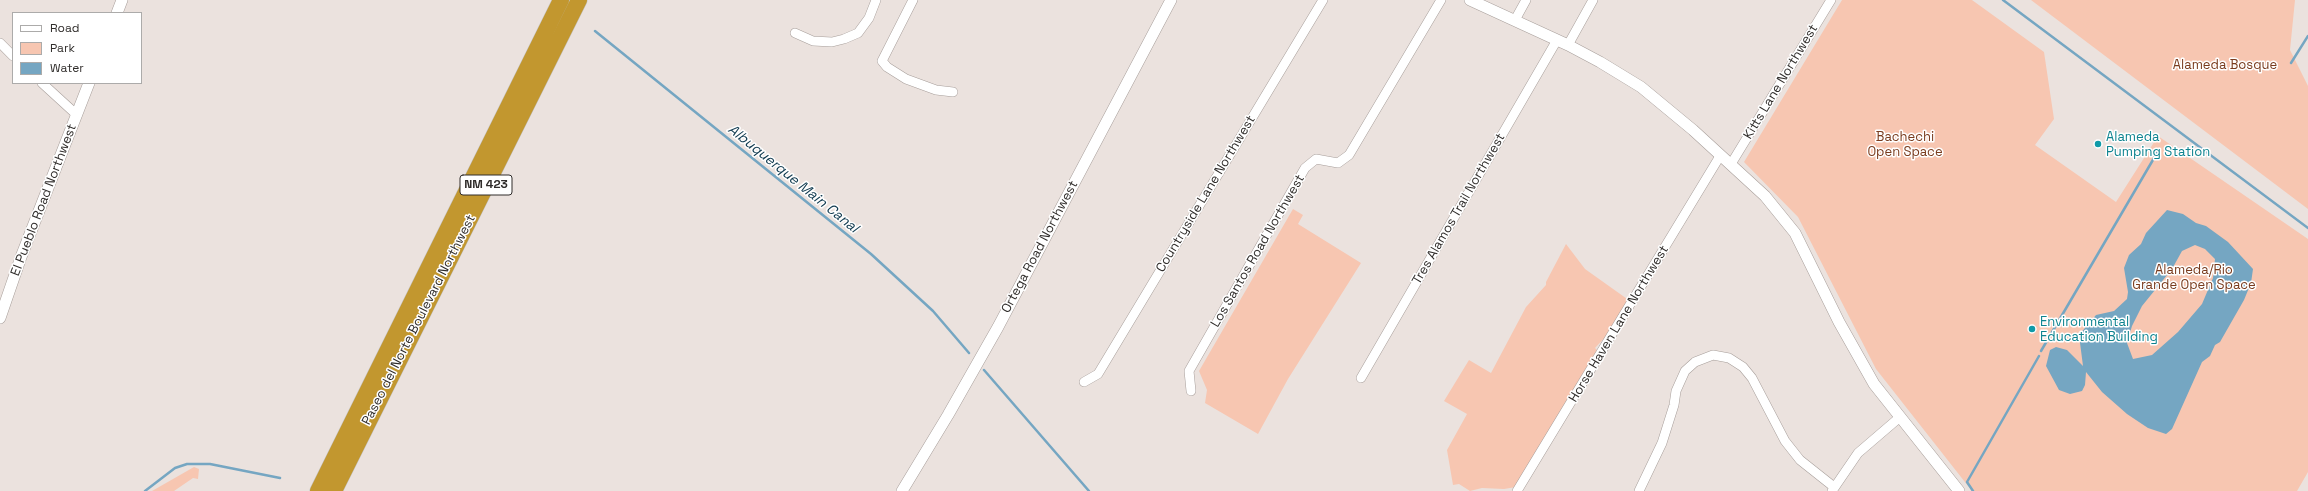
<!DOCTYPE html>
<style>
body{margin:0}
#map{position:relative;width:2308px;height:491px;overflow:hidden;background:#ebe2de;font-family:"Space Grotesk",sans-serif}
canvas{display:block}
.legend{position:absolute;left:12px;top:12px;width:130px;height:72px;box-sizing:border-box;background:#fff;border:1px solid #acabaa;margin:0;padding:5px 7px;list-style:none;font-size:12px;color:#302d2b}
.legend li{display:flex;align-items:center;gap:8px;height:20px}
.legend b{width:20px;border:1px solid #acabaa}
</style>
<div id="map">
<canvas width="2308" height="491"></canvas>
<ul class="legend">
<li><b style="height:5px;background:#fff"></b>Road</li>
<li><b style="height:11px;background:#f7c6b1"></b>Park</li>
<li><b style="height:11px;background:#75a6c2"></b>Water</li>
</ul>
</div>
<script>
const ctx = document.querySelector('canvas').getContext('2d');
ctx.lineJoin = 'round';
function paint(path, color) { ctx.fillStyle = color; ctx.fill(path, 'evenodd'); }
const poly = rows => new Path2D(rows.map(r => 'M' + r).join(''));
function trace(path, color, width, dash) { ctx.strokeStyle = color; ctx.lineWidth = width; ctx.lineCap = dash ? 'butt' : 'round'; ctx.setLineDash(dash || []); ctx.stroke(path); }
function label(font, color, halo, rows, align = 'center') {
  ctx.font = font + ' "Space Grotesk",sans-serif'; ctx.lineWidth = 3; ctx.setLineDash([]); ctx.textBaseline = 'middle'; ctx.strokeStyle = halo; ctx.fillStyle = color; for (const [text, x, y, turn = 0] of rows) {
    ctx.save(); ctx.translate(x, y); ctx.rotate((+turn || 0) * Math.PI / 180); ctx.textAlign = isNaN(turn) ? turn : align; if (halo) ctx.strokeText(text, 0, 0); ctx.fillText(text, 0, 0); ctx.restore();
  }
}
const green = poly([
 [1842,0,1972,0,2044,52,2054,119,2035,145,2116,202,2158,136,2308,239,2308,472,2297,491,1972,491,1876,369,1798,217,1744,162],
 [2031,0,2295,0,2290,50,2308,86,2308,209],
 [1293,209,1303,215,1298,224,1361,263,1288,379,1258,434,1205,403,1207,390,1199,371],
 [1566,244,1585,269,1630,301,1611,331,1595,348,1597,350,1516,487,1504,489,1482,488,1470,491,1459,484,1453,485,1447,450,1467,414,1444,401,1469,360,1491,373,1526,307,1546,285,1546,282],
 [194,467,199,469,198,479,193,478,174,491,152,491]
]);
const water = poly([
 [2167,210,2183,214,2196,223,2206,226,2228,242,2253,269,2251,283,2244,300,2220,342,2215,345,2210,356,2202,362,2172,429,2166,434,2148,428,2127,414,2102,392,2086,372,2085,385,2082,391,2070,394,2059,390,2046,366,2050,350,2056,347,2067,350,2083,366,2079,335,2096,315,2114,311,2127,299,2128,292,2124,268,2129,255,2141,244,2146,233],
 [2195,245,2205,249,2215,259,2213,278,2202,304,2178,332,2152,355,2133,359,2127,343,2132,326,2142,306,2172,269,2182,251]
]);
const stream = poly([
 [2003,0,2308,228],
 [595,31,871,254,933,311,969,353],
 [2291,63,2308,36],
 [2041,351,2157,153],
 [984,370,1089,491],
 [145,491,175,468,187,464,210,464,280,478],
 [1973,491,1967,482,2039,356]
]);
const minor = poly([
 [913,0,882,61,887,67,906,79,936,90,953,92],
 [1515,20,1526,0],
 [795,33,813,41,832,42,844,39,858,33,869,18,876,0],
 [0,43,13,56],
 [1568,45,1593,0],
 [42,83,77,115],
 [1731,164,1831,0],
 [1361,378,1557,40],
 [1084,382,1098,374,1323,0],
 [1191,391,1189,371,1305,168,1316,159,1338,163,1349,155,1441,0],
 [1517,491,1720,156],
 [1639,491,1662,443,1674,405,1676,391,1685,371,1695,362,1713,355,1729,358,1743,367,1752,378,1785,441,1800,460,1834,487],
 [1832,491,1858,453,1900,417]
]);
const tertiary = poly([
 [1470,0,1568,45,1600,62,1641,87,1693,130,1765,196,1795,233,1839,322,1874,384,1959,491],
 [117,13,122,0],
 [0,318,21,257,89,83],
 [902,491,948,415,998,327,1171,0]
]);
const motorway = poly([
 [318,491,561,0],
 [334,491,579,0]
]);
const markers = [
 [2098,144,4,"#0f9aa8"],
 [2032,329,4,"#0f9aa8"]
];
const shields = [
 [486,185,52]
];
const shieldNames = [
 ["NM 423",486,185]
];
const parkNames = [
 ["Alameda Bosque",2225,65],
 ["Bachechi",1905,137],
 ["Open Space",1905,152],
 ["Alameda/Rio",2194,270],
 ["Grande Open Space",2194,285]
];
const streetNames = [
 ["Kitts Lane Northwest",1781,82,-59],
 ["Countryside Lane Northwest",1206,194,-59],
 ["El Pueblo Road Northwest",44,200,-69],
 ["Tres Alamos Trail Northwest",1459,209,-60],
 ["Ortega Road Northwest",1040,247,-62],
 ["Los Santos Road Northwest",1258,251,-60],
 ["Paseo del Norte Boulevard Northwest",419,320,-63],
 ["Horse Haven Lane Northwest",1619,324,-59]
];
const cultureNames = [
 ["Alameda",2106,137],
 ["Pumping Station",2106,152],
 ["Environmental",2040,322],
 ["Education Building",2040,337]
];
const waterNames = [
 ["Albuquerque Main Canal",793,179,39]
];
paint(green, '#f7c6b1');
paint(water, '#75a6c2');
trace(stream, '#75a6c2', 2.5);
trace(minor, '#a79e9a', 10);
trace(tertiary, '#a79e9a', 12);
trace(motorway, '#c1c0bf', 17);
trace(minor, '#fff', 9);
trace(tertiary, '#fff', 11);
trace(motorway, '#c2972f', 16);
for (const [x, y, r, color] of markers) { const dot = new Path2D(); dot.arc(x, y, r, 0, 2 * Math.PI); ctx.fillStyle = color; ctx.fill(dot); trace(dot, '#fff', 1.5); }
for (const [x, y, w] of shields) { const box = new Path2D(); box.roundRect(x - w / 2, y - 10, w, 20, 3); ctx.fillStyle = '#fff'; ctx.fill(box); trace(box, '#302d2b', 1); }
label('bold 12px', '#302d2b', null, shieldNames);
label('13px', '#793b1d', '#fff', parkNames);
label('13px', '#302d2b', '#fff', streetNames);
label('13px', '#0d838f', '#fff', cultureNames, 'left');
label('italic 14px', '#0f394e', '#fff', waterNames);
</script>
